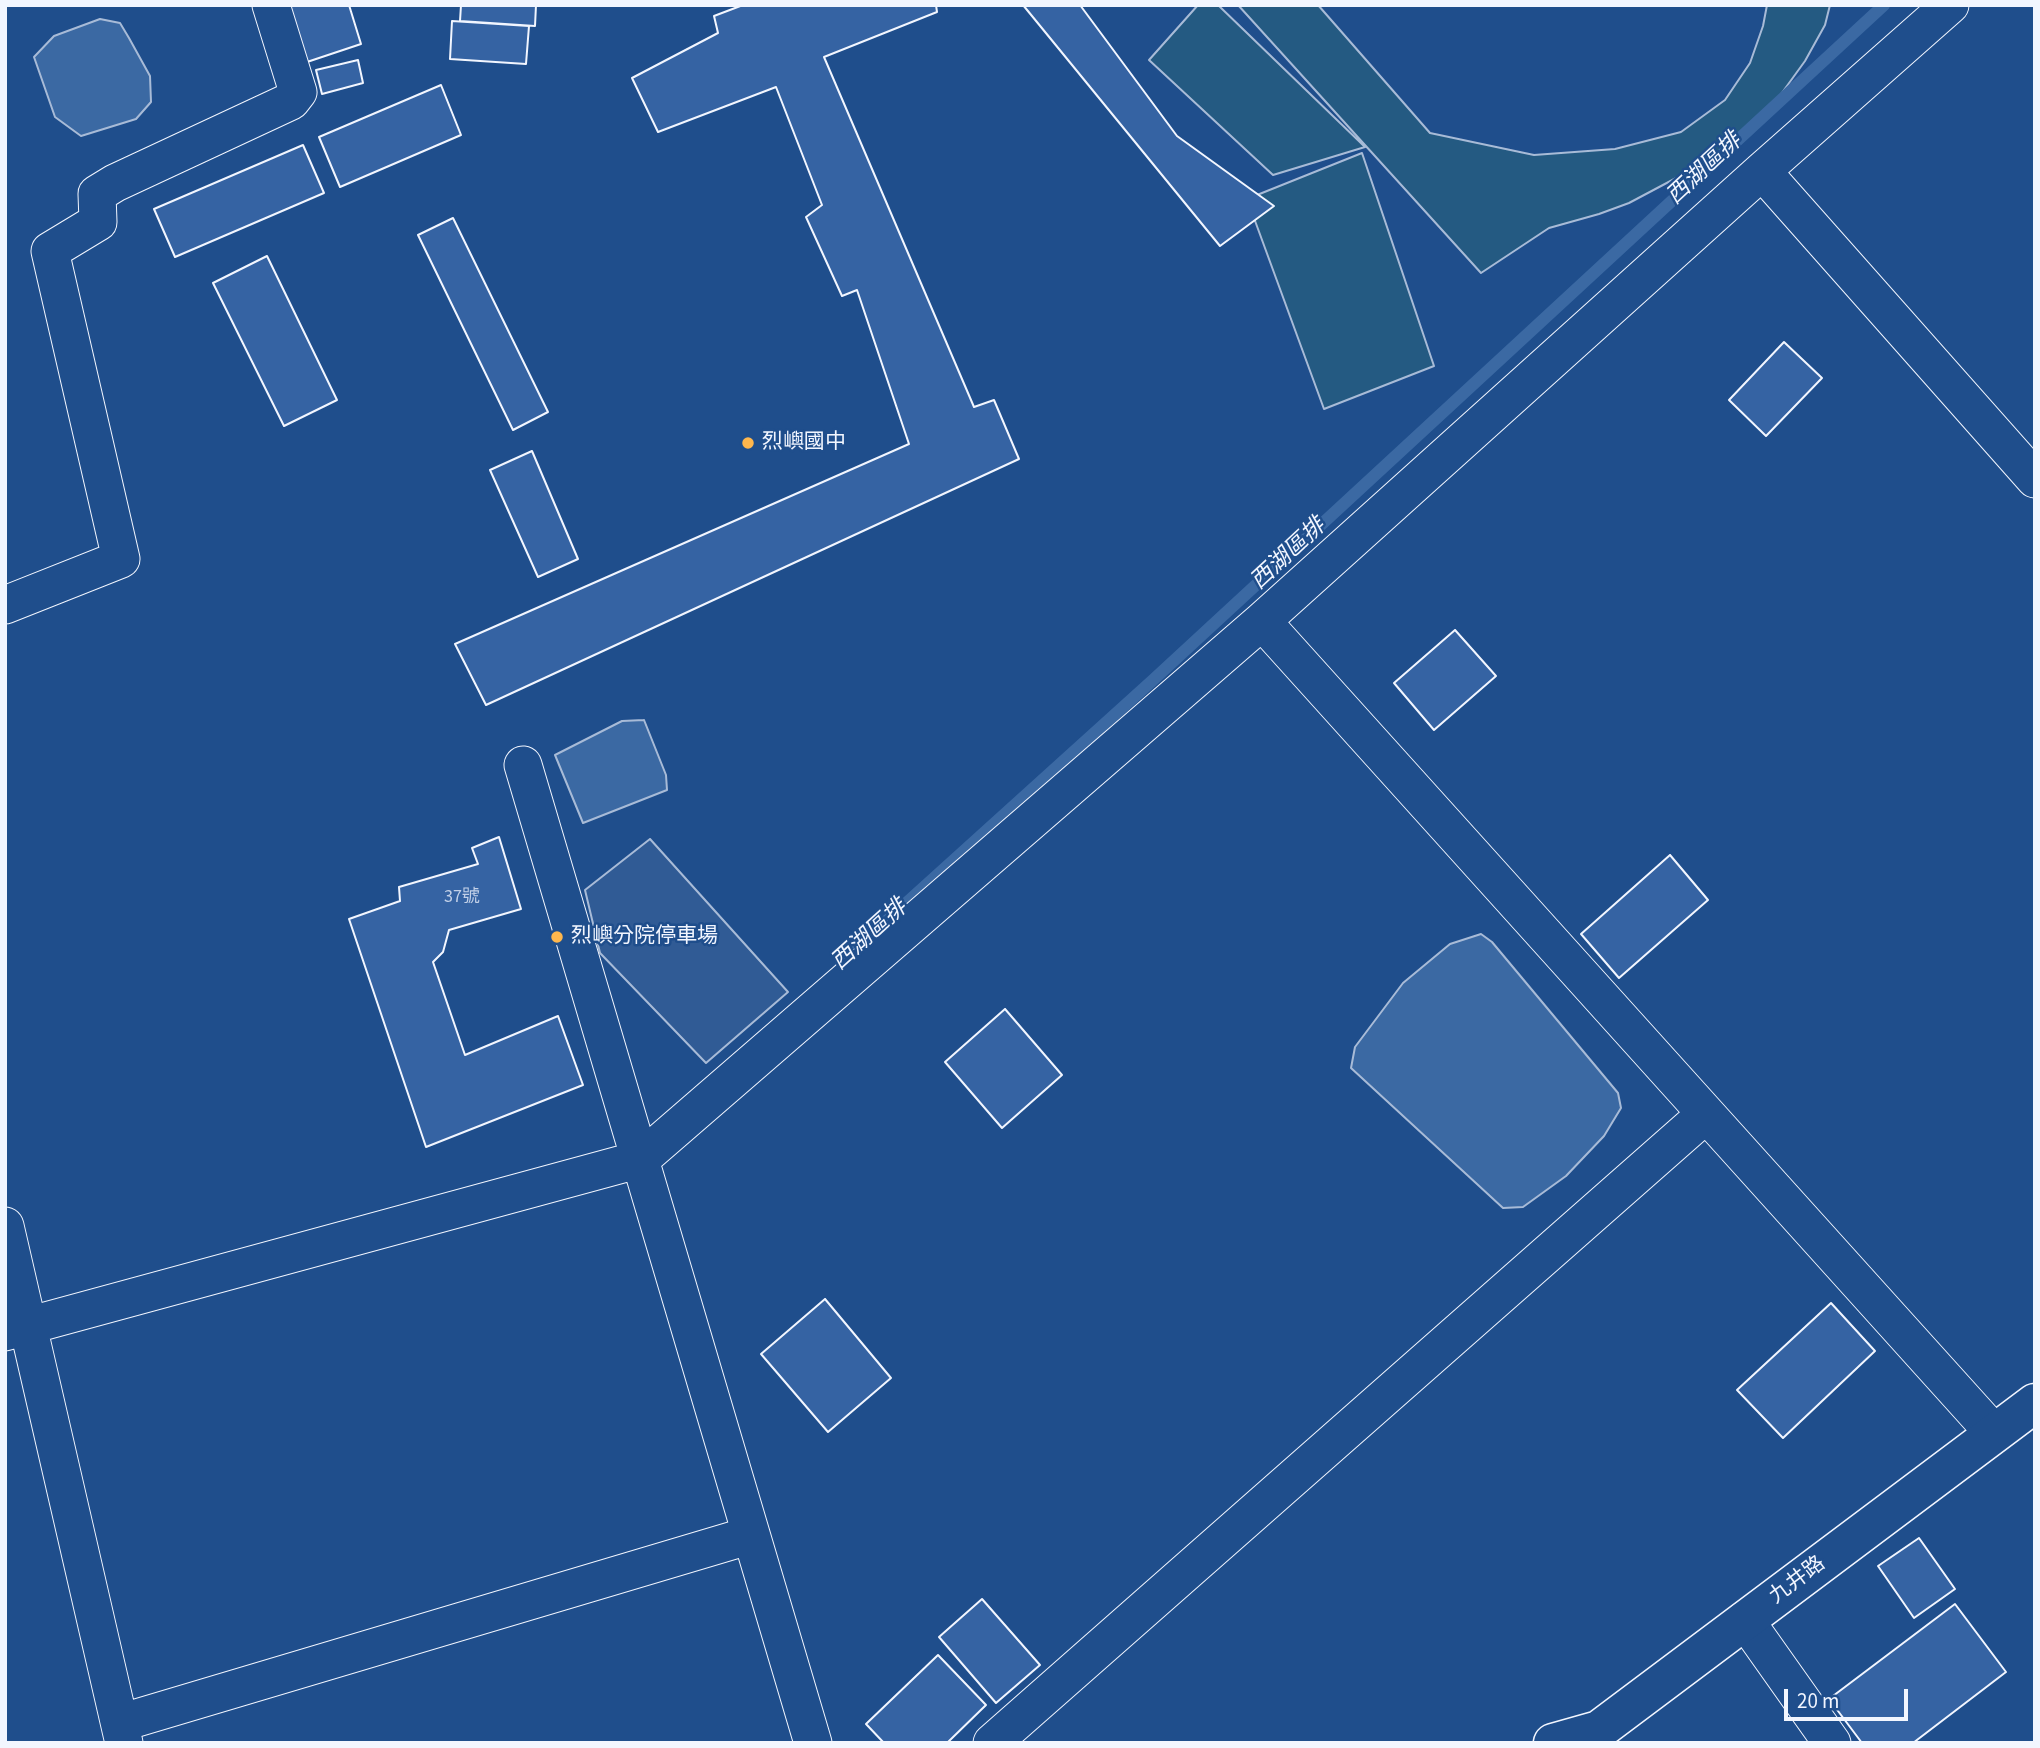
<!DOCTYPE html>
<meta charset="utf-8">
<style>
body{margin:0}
#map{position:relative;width:2040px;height:1748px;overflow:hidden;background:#1f4e8c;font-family:"Source Sans 3",sans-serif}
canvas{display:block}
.frame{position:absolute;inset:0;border:7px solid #f2f6ff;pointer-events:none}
.scale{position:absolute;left:1784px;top:1689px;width:124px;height:32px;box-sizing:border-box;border:4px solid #f2f6ff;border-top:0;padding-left:9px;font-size:21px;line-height:24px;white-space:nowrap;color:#f2f6ff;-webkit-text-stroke:5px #1f4e8c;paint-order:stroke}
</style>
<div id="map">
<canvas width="2040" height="1748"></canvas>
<div class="frame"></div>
<div class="scale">20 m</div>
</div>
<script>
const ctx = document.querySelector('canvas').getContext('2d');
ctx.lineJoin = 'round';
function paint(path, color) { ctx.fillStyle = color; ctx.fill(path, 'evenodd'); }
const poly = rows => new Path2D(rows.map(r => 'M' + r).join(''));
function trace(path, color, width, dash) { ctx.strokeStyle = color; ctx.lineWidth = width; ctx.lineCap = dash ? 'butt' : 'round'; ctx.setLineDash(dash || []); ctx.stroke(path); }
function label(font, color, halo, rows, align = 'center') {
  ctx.font = font + ' "Source Sans 3","Noto Sans TC",sans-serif'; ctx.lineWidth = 5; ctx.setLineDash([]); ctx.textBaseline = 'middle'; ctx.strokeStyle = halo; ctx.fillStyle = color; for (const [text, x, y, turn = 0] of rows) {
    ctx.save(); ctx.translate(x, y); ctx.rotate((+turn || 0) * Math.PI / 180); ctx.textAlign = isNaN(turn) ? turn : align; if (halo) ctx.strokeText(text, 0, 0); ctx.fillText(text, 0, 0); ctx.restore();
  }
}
const green = poly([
 [1198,5,1218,5,1365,147,1273,175,1149,60,1198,5],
 [1238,5,1318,5,1430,133,1534,155,1615,149,1681,132,1725,100,1750,63,1763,26,1767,5,1830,5,1825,25,1805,61,1784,90,1758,126,1727,151,1629,203,1599,214,1549,228,1481,273,1238,5],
 [1362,153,1434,366,1324,409,1247,199,1362,153]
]);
const parking = poly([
 [650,839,788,992,706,1063,600,953,585,890,650,839]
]);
const water = poly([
 [100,19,120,23,129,38,150,76,151,102,136,119,81,136,55,117,34,57,54,36,100,19],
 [644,720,666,775,667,790,583,823,555,755,622,721,644,720],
 [1481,934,1492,942,1618,1093,1621,1108,1604,1136,1566,1176,1523,1207,1503,1208,1351,1068,1355,1047,1403,983,1450,944,1481,934]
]);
const stream = poly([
 [851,953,1153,680,1884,5]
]);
const building = poly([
 [289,5,349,5,361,44,307,62,289,5],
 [461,5,536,5,535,26,460,21,461,5],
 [743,5,936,5,937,12,824,57,974,407,994,400,1019,459,486,705,455,644,909,444,857,290,842,296,806,217,822,205,776,87,658,132,632,78,718,33,714,16,743,5],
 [1023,5,1080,5,1177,136,1274,206,1220,246,1023,5],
 [452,21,529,26,526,64,450,59,452,21],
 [358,60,363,83,322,94,316,70,358,60],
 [441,85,461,135,340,187,319,137,441,85],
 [303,145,324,193,175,257,154,209,303,145],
 [453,218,548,412,513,430,418,235,453,218],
 [267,256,337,400,284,426,213,283,267,256],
 [1784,342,1822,378,1766,436,1729,400,1784,342],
 [532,451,578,559,538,577,490,470,532,451],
 [1455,630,1496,676,1434,730,1394,683,1455,630],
 [499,837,521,909,449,930,443,952,433,962,465,1055,558,1016,583,1085,426,1147,349,919,400,901,399,887,478,864,472,848,499,837],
 [1670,855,1708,900,1619,978,1581,934,1670,855],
 [1005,1009,1062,1075,1002,1128,945,1062,1005,1009],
 [825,1299,891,1378,828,1432,761,1354,825,1299],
 [1831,1303,1875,1351,1783,1438,1737,1390,1831,1303],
 [1919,1538,1955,1589,1914,1618,1878,1566,1919,1538],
 [982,1599,1040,1665,996,1703,939,1637,982,1599],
 [1955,1604,2006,1672,1913,1743,1862,1743,1829,1699,1955,1604],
 [938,1655,986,1705,947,1743,884,1743,866,1724,938,1655]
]);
const minor = poly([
 [1762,171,2035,479],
 [5,605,121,559,50,251,98,222,97,194,115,183,291,101,298,92,271,5],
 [1262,621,1994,1433],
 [523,765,813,1743],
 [5,1226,124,1743],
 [5,1332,641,1159,1262,621,1762,171,1950,5],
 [1745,1620,1832,1743],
 [120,1723,751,1535],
 [992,1743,1706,1114]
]);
const secondary = poly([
 [1553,1743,1599,1730,2035,1403]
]);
const markers = [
 [748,443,7,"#ffb74d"],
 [557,937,7,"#ffb74d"]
];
const numberNames = [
 ["37號",462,898]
];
const poiNames = [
 ["烈嶼國中",762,443],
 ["烈嶼分院停車場",571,937]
];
const streetNames = [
 ["九井路",1798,1581,-37]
];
const waterNames = [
 ["西湖區排",1705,170,-43],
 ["西湖區排",1289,555,-43],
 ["西湖區排",870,936,-42]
];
paint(green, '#245a82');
trace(green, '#a8bbd7', 2);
paint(parking, '#305b95');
trace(parking, '#a8bbd7', 2);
paint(water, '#3b69a3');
trace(water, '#a8bbd7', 2);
trace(stream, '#3b69a3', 12);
paint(building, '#3563a3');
trace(building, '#f2f6ff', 2);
trace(minor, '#f2f6ff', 39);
trace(secondary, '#f2f6ff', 41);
trace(minor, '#1f4e8c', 37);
trace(secondary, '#1f4e8c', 38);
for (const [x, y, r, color] of markers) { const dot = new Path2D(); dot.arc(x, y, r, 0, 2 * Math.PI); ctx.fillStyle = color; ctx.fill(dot); trace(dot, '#1f4e8c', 2.5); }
label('18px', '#c3d1e8', null, numberNames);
label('21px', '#f2f6ff', '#1f4e8c', poiNames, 'left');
label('21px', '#f2f6ff', '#1f4e8c', streetNames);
label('italic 23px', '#f2f6ff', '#1f4e8c', waterNames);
</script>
